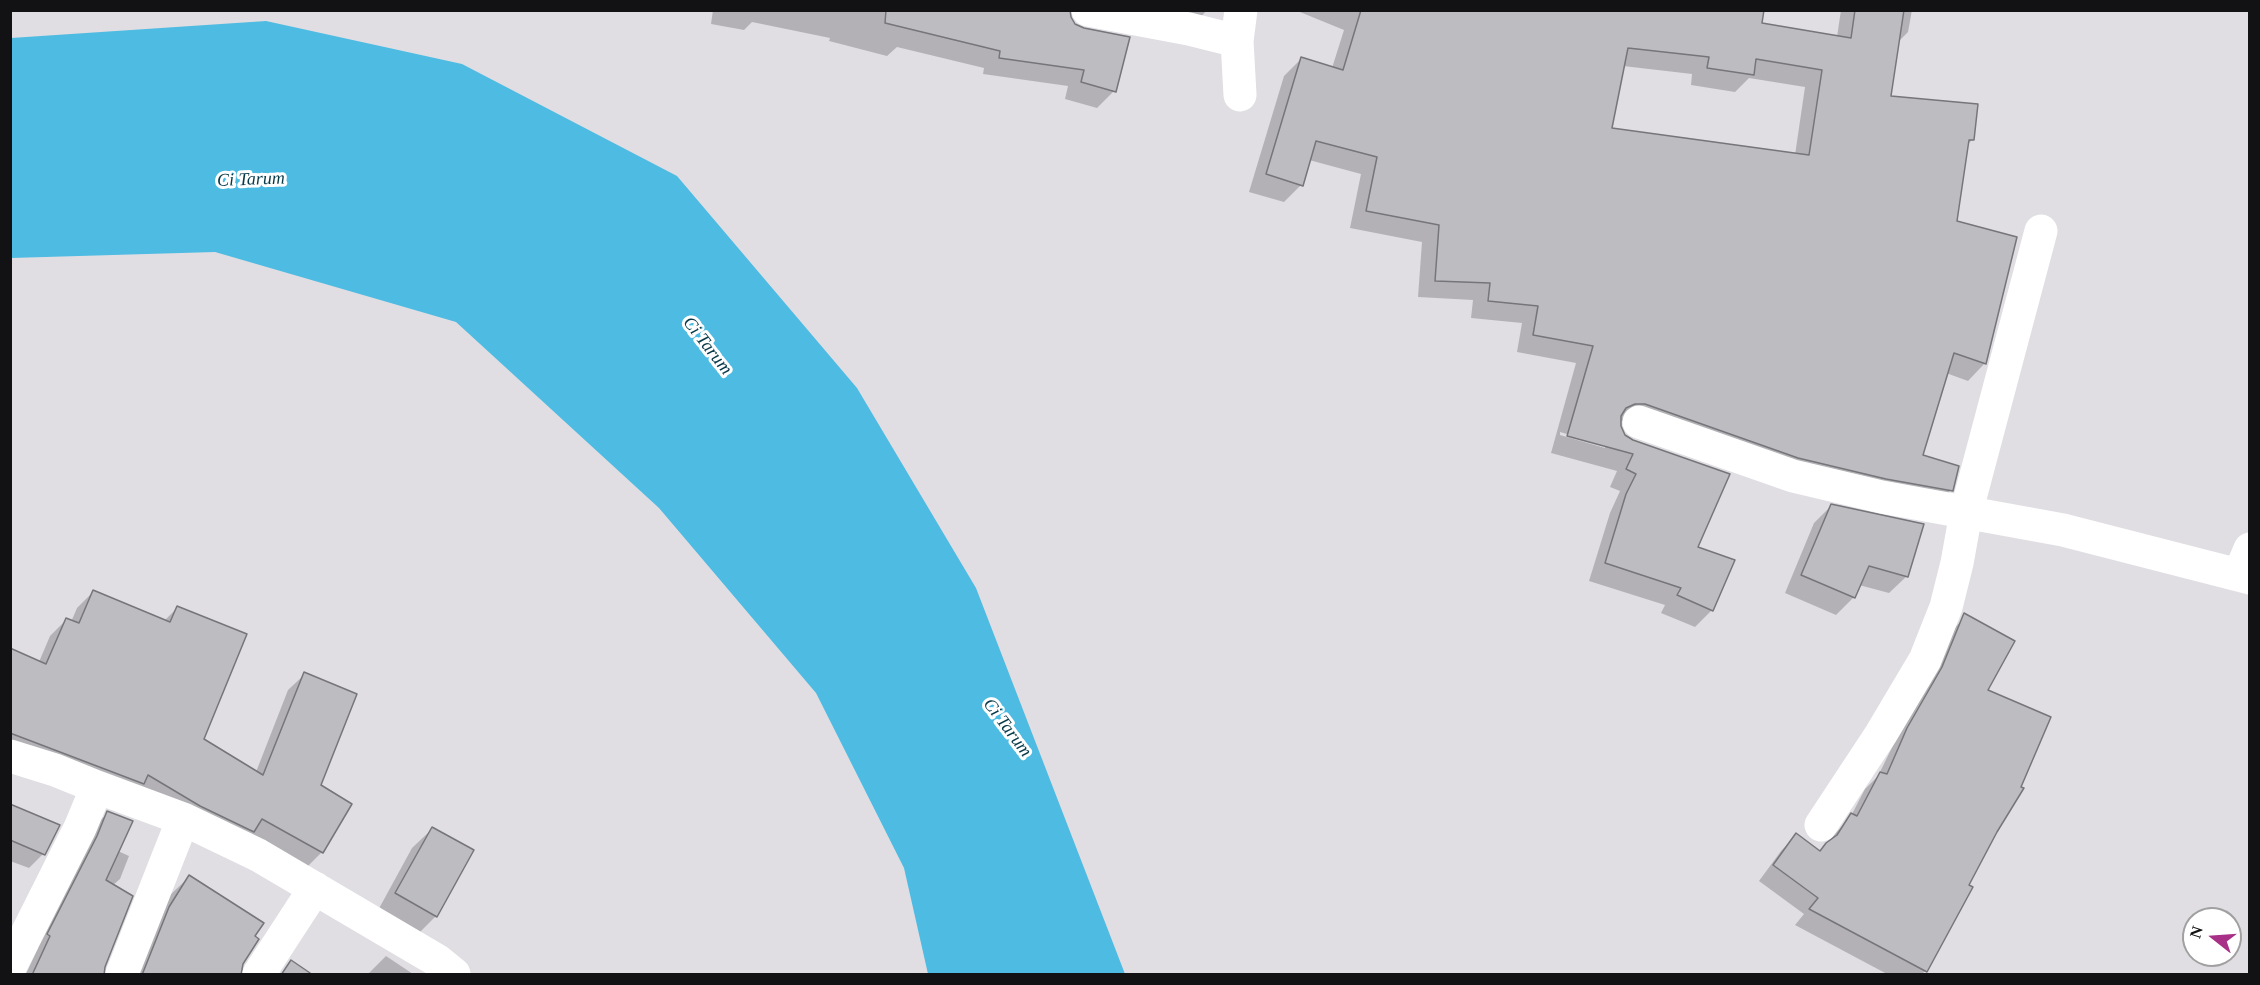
<!DOCTYPE html>
<style>
body{margin:0}
#map{position:relative;width:2260px;height:985px;overflow:hidden;background:#e0dee3;font-family:Georgia,serif}
canvas{display:block}
.frame{position:absolute;inset:0;border:12px solid #121113;pointer-events:none}
.north{position:absolute;left:2182px;top:907px;width:60px;height:60px;box-sizing:border-box;background:#fff;border:2px solid #a0a0a1;border-radius:50%;rotate:287deg;font-size:16px;font-weight:700;line-height:24px;text-align:center;color:#121113}
.north::after{content:'';display:block;margin:auto;width:21px;height:27px;background:#a83187;clip-path:polygon(50% 0,100% 100%,50% 72%,0 100%)}
</style>
<div id="map">
<canvas width="2260" height="985"></canvas>
<div class="frame"></div>
<div class="north">N</div>
</div>
<script>
const ctx = document.querySelector('canvas').getContext('2d');
ctx.lineJoin = 'round';
function paint(path, color) { ctx.fillStyle = color; ctx.fill(path, 'evenodd'); }
const poly = rows => new Path2D(rows.map(r => 'M' + r).join(''));
function trace(path, color, width, dash) { ctx.strokeStyle = color; ctx.lineWidth = width; ctx.lineCap = dash ? 'butt' : 'round'; ctx.setLineDash(dash || []); ctx.stroke(path); }
function label(font, color, halo, rows, align = 'center') {
  ctx.font = font + ' Georgia,serif'; ctx.lineWidth = 6; ctx.setLineDash([]); ctx.textBaseline = 'middle'; ctx.strokeStyle = halo; ctx.fillStyle = color; for (const [text, x, y, turn = 0] of rows) {
    ctx.save(); ctx.translate(x, y); ctx.rotate((+turn || 0) * Math.PI / 180); ctx.textAlign = isNaN(turn) ? turn : align; if (halo) ctx.strokeText(text, 0, 0); ctx.fillText(text, 0, 0); ctx.restore();
  }
}
const water = poly([
 [266,21,462,64,677,176,857,388,976,588,1125,974,928,974,904,868,816,693,659,508,456,322,215,252,11,258,11,38]
]);
const shadow = poly([
 [713,10,1068,10,1069,16,1114,91,1097,108,1065,99,1068,86,983,74,984,68,897,47,887,56,829,41,830,38,752,22,744,30,711,24],
 [1087,10,1207,10,1189,30],
 [1295,10,1762,10,1760,24,1837,37,1841,10,1912,10,1908,32,1897,43,1889,97,1972,140,1967,145,1955,223,1985,363,1968,381,1946,373,1921,456,1951,490,1934,507,1627,421,1619,421,1619,426,1696,548,1712,610,1695,627,1661,613,1665,605,1589,581,1610,513,1620,491,1610,487,1617,471,1551,453,1576,363,1517,352,1522,323,1471,318,1473,300,1418,297,1422,242,1350,228,1361,174,1309,160,1301,185,1284,202,1249,192,1284,76,1301,59,1332,68,1344,30],
 [1623,66,1692,74,1691,85,1735,92,1749,78,1805,87,1795,155,1610,129],
 [1560,432,1605,445,1605,448,1560,435],
 [1831,506,1907,576,1889,593,1859,585,1854,597,1836,615,1785,593,1814,523],
 [94,591,164,621,177,608,203,740,256,772,288,690,305,674,319,786,350,804,322,852,306,868,10,755,10,651,39,662,50,636,66,620,71,622,77,608],
 [1962,620,2019,787,1967,885,1971,887,1925,971,1922,974,1887,974,1795,925,1804,914,1759,881,1781,851,1796,835,1819,852,1851,816,1865,789,1878,776,1947,636],
 [10,805,45,852,29,868,10,861],
 [108,813,118,851,129,856,120,879,112,886,102,974,26,974,38,948,36,947,95,825],
 [432,829,436,916,416,936,376,914,412,848],
 [189,877,253,937,239,974,132,974,170,895],
 [386,956,413,974,368,974]
]);
const building = poly([
 [886,10,1070,10,1071,17,1075,24,1084,28,1130,37,1116,92,1081,82,1084,70,999,58,1000,51,885,23,886,10],
 [1361,10,1764,10,1762,23,1851,38,1855,10,1904,10,1891,96,1978,104,1974,140,1969,140,1957,221,2017,237,1986,364,1954,353,1923,455,1959,466,1953,491,1886,479,1798,458,1645,404,1635,404,1626,408,1621,416,1621,426,1625,435,1633,440,1730,474,1698,547,1735,560,1713,611,1677,595,1681,588,1605,563,1626,494,1636,474,1626,469,1633,454,1567,436,1593,346,1533,335,1538,306,1488,301,1490,283,1435,281,1439,225,1366,211,1377,157,1316,141,1303,186,1266,174,1301,57,1343,70,1361,10],
 [1628,48,1709,57,1707,68,1754,75,1756,59,1822,70,1809,155,1612,128,1628,48],
 [1831,504,1924,524,1908,577,1869,566,1855,598,1801,575,1831,504],
 [93,590,170,622,177,606,247,634,204,739,263,775,304,672,357,694,321,785,352,804,323,853,262,819,254,832,200,806,148,775,144,784,10,733,10,648,46,664,66,618,79,623,93,590],
 [1964,613,2015,641,1988,690,2051,717,2021,787,2024,788,1997,832,1969,885,1973,887,1927,972,1809,909,1818,898,1773,865,1796,833,1820,851,1826,843,1837,835,1851,813,1857,816,1880,772,1887,774,1907,728,1942,667,1964,613],
 [10,804,60,825,45,855,10,840,10,804],
 [107,811,133,821,106,880,133,896,105,967,104,975,32,975,50,936,47,934,97,836,107,811],
 [432,827,474,850,437,917,395,893,432,827],
 [189,875,264,923,255,936,259,939,243,964,241,975,142,975,169,907,189,875],
 [291,960,313,975,281,975,291,960]
]);
const minor = poly([
 [1088,10,1189,29,1237,41],
 [1240,95,1237,41,1241,10],
 [1639,422,1793,476,1882,497,2063,530,2250,578],
 [2239,575,2250,549],
 [10,756,55,770,97,787,80,828,10,967],
 [97,787,183,819,258,855,438,961,454,974],
 [1821,825,1881,734,1925,660,1946,607,1957,563,1966,513,2041,231],
 [122,974,183,819],
 [259,974,315,888]
]);
const waterNames = [
 ["Ci Tarum",251,180,-2],
 ["Ci Tarum",707,346,52],
 ["Ci Tarum",1007,728,53]
];
paint(water, '#4ebbe2');
paint(shadow, '#0003');
paint(building, '#bdbcc1');
trace(building, '#767579', 1.5);
trace(minor, '#fff', 33);
label('italic 18px', '#073949', '#fff', waterNames);
</script>
